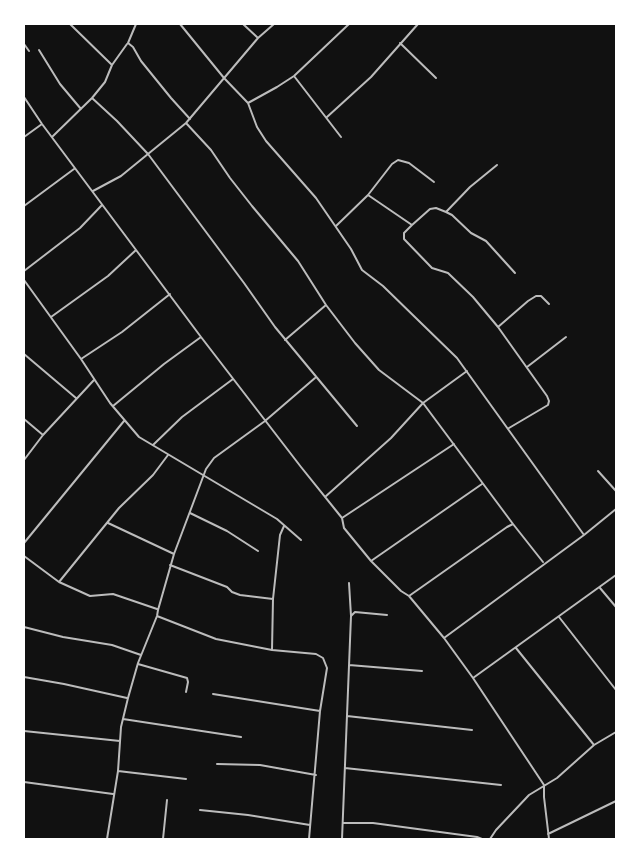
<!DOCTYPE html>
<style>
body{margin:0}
#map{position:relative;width:640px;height:863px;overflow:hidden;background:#111;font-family:Jost,sans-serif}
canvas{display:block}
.frame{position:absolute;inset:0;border:25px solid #fff;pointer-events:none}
</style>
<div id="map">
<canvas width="640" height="863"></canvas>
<div class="frame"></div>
</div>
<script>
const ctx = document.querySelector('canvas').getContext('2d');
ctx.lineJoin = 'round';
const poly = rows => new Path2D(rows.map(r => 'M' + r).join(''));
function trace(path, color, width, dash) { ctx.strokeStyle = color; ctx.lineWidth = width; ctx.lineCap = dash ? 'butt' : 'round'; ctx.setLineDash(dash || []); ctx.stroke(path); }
const minor = poly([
 [70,24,112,65,127,44],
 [136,24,128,43,133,47,141,61,171,98,190,119],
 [180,24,224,78,248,103,257,127,266,141,316,198,351,249,362,270,383,286,457,358,584,535],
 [243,24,258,38],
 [400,43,436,78],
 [24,44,29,51],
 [39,50,60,84,81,109],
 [294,76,341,137],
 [24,97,42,124,201,337,301,467,342,518,344,528,371,561,401,591,409,596,444,638,473,678,544,785,544,797,549,839],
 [92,98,117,121,148,154,244,283,275,327,357,426],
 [248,103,277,87,294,76,349,24],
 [327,117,371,77,418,24],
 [186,123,211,150,230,178,252,206,298,261,326,305,285,340],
 [24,137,42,124],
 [52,137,92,98,105,82,112,65],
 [93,191,121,176,186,123,258,38,274,24],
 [368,195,412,225,404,233,404,239,432,268,448,273,473,297,498,327,547,396,549,401,548,405,509,428],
 [24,206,74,169],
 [446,212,470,187,497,165],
 [412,225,430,209,436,208,446,212,452,215,471,233,486,241,515,273],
 [336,226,368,195,392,164,398,160,409,163,434,182],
 [24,271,80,228,102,205],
 [24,280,81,359,110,403,139,437,277,519,301,540],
 [326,305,355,343,379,370,423,403,513,524],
 [51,317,108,276,136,250],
 [498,327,528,301,536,296,541,296,549,304],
 [24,354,76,398],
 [81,359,122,332,170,294],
 [527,367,566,337],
 [113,406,164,364,201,337],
 [24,419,43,435],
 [153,445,182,417,233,379],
 [24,460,43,435,94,380],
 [598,471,616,491],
 [325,497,391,438,423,403,467,371],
 [190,513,227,531,258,551],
 [342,518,454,444],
 [108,523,174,554],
 [24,543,124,421],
 [24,556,59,582,79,591,90,596,113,594,157,609],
 [371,561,482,484],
 [170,565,227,587,232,592,240,595,273,599],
 [59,582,119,508,153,475,168,455],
 [600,588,616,607],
 [409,596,507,527,513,524,543,562],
 [157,616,216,639,272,650,316,654,323,658,327,668,320,711,309,839],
 [351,616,355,612,387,615],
 [559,617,616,690],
 [24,627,63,637,112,645,141,655],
 [444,638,584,535,616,509],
 [516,648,594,745],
 [272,650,273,599,280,535,284,526],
 [138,664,187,678,188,682,186,692],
 [349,665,422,671],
 [24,677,64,684,127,698],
 [473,678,616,575],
 [213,694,320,711],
 [347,716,472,730],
 [123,719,241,737],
 [24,731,120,741],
 [217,764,260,765,316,775],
 [345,768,501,785],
 [118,771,186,779],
 [24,782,113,794],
 [200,810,248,815,310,825],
 [343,823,373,823,477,837,482,839],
 [548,834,616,801],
 [107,839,118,771,121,727,128,698,138,663,157,616,158,610,174,554,206,469,214,458,265,421,315,378],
 [163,839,167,800],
 [342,839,351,616,349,583],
 [490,839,496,830,529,795,557,778,594,745,616,732]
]);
trace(minor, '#bcbcbc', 2);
</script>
